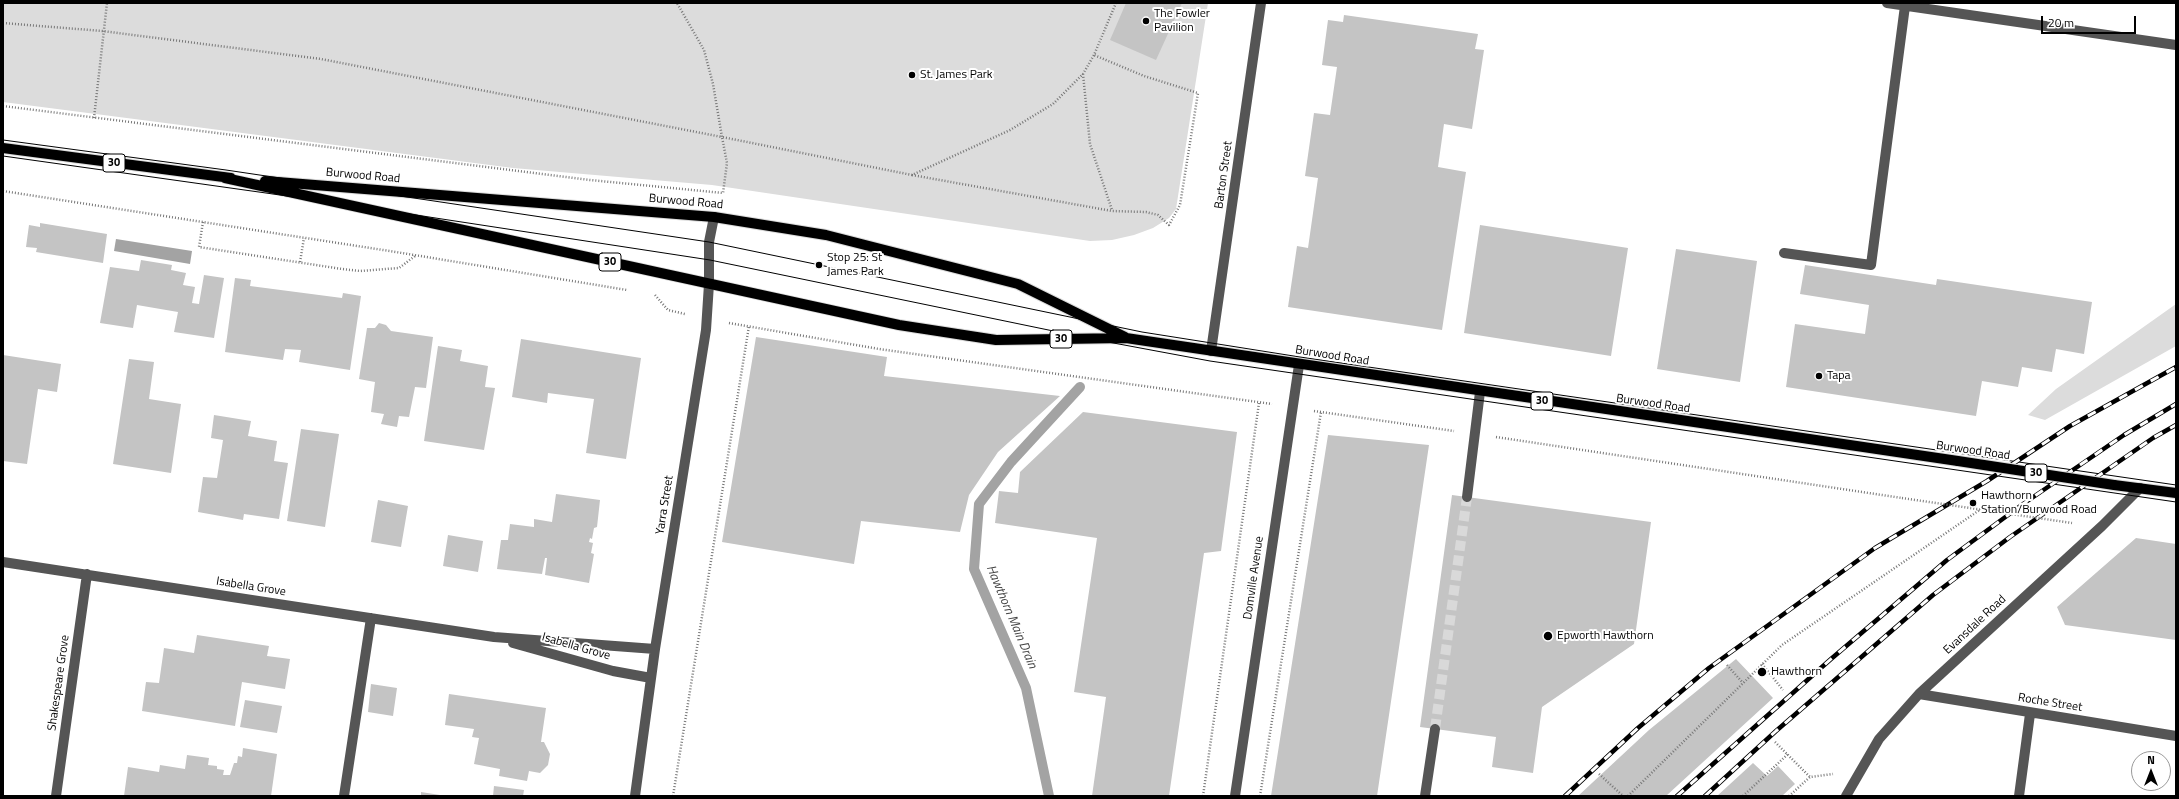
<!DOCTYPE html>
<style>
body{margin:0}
#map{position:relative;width:2179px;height:799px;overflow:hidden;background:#fff;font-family:"Titillium Web",sans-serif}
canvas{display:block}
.frame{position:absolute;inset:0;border:4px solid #000;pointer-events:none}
.north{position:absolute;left:2131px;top:751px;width:40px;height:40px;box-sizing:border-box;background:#fff;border:1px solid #999;border-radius:50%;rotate:0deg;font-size:11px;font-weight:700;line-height:16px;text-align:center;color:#000}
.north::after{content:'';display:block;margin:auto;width:14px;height:18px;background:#000;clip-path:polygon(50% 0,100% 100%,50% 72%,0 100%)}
.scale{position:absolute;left:2041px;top:16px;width:95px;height:18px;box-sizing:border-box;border:2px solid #000;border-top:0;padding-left:5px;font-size:12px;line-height:14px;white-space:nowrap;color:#000;-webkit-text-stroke:3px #fff;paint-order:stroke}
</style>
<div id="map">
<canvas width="2179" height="799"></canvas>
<div class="frame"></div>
<div class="north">N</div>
<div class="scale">20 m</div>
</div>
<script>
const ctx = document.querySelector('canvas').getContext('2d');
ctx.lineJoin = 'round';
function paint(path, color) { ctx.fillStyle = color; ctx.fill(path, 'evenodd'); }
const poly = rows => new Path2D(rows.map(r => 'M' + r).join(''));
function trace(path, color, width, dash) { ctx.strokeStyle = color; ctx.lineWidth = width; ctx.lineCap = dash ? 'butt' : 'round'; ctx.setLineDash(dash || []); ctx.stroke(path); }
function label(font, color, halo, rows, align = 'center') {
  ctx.font = font + ' "Titillium Web",sans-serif'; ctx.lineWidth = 4; ctx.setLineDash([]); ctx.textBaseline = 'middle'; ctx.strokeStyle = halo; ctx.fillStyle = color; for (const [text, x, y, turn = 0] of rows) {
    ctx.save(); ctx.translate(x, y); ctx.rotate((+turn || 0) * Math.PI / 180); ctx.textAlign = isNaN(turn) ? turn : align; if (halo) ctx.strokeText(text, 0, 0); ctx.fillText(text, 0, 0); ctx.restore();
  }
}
const green = poly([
 [3,3,1208,3,1176,209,1169,218,1153,228,1134,235,1112,240,1090,241,712,185,513,168,3,102],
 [2176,304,2176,346,2045,420,2028,415,2056,389]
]);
const water = poly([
 [116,239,192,251,190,264,114,251]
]);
const stream = poly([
 [1049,796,1026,688,974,569,979,504,1011,462,1080,387]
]);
const building = poly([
 [1126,3,1182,3,1156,60,1110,40],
 [1344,15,1478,34,1475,49,1484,50,1472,129,1444,124,1438,167,1466,172,1442,330,1288,307,1297,246,1308,248,1318,178,1305,176,1314,113,1330,115,1337,67,1322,65,1328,20,1343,22],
 [40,223,107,234,103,263,36,252,37,248,26,247,29,225,40,227],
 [1480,225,1628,248,1611,356,1464,333],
 [1676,249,1757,261,1740,382,1657,369],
 [141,260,172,265,171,270,186,273,183,285,195,287,192,303,199,304,204,275,224,278,214,338,174,332,178,312,137,305,133,328,100,323,110,267,139,271],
 [1805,265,1936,285,1937,279,2092,302,2084,354,2056,349,2052,372,2022,367,2018,387,1982,381,1976,416,1786,387,1795,324,1865,334,1869,305,1800,294],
 [235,278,251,280,250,286,342,298,343,293,361,296,350,370,299,362,301,350,285,349,283,360,225,352],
 [379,323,386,325,391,331,433,337,426,388,415,387,409,417,399,416,397,427,381,424,384,414,371,412,375,382,359,379,367,328,375,328],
 [756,337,887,357,884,376,1060,396,998,452,969,495,960,532,861,521,854,564,722,542],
 [521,339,641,358,626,459,586,453,594,399,548,393,547,403,512,397],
 [438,346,462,350,460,361,488,366,485,387,495,388,484,450,424,441],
 [3,355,61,364,57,392,38,389,27,464,3,461],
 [129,359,154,362,149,399,181,404,171,473,113,464],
 [1083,412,1237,432,1221,551,1204,553,1169,796,1092,796,1106,697,1074,692,1097,538,995,523,999,491,1018,493,1020,472],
 [214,415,251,421,248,436,277,441,274,461,288,463,279,519,244,514,243,520,198,512,203,477,217,478,223,440,211,438],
 [301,429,339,434,325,527,287,521],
 [1328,435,1429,445,1377,796,1271,796],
 [556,494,600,500,597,527,594,528,592,539,590,538,589,542,593,543,591,553,594,554,589,583,545,575,547,558,545,558,542,574,497,569,501,540,508,540,510,524,534,527,534,519,552,522],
 [1452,495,1651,522,1634,644,1542,707,1533,773,1492,767,1496,737,1420,727],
 [378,500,408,506,401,547,371,542],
 [448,535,483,541,478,572,443,566],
 [2136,538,2176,544,2176,640,2065,625,2057,607],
 [197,635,269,646,267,656,290,659,285,689,242,682,235,726,142,711,146,682,159,683,164,648,194,653],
 [1736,659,1773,698,1666,796,1578,796,1649,730],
 [371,684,397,688,393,716,368,712],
 [449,694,546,708,541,742,544,742,550,754,548,765,540,773,529,771,527,781,499,776,500,769,474,764,479,738,472,737,474,729,445,725],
 [245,700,282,706,277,733,240,727],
 [243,748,277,754,271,796,124,796,128,767,159,772,160,765,185,769,187,755,209,758,208,765,217,766,217,769,224,770,223,775,230,775,234,763,237,763,238,756,242,757],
 [1753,763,1767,776,1778,766,1795,784,1782,796,1717,796],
 [494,786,524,790,523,796,493,796],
 [421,792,440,795,440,796,421,796]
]);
const minorTunnel = poly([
 [1435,729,1467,497]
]);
const path = poly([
 [3,23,102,31,321,59,722,137,713,84,704,50,677,3],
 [1083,74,1090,144,1112,210],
 [3,106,590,180,723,193,727,163,722,137,912,175,1010,130,1053,104,1083,74,1094,55,1116,3],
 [94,118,107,3],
 [912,175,1112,211,1146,212,1158,215,1169,225,1180,205,1198,93,1144,76,1094,55],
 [3,191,396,252,627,290],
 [203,222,199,247,342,269,360,271,399,268,415,256],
 [300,262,304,238],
 [655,295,668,310,685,314],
 [729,323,879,349,1272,404],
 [1314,411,1454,431],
 [1496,437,1902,498],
 [1762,664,1783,690],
 [1727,665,1743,683],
 [1775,742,1810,777],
 [1599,774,1623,796],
 [673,796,749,326],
 [1203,796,1259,403],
 [1260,796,1321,412],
 [1628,796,1782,645,1981,509],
 [1743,796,1788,754],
 [1789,796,1810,777,1833,774]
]);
const minor = poly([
 [1887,3,2176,45],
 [1784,253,1871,265,1905,6],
 [1211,351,1261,3],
 [1467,497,1480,392],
 [3,562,494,637,655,649],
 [513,643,613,671,651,678],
 [1919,694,2176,736],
 [56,796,87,574],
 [344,796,371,618],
 [635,796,655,649,706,330,709,284,709,242,714,217],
 [1235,796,1299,365],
 [1425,796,1435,729],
 [1846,796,1879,739,1919,694,2102,526,2140,488],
 [2019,796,2030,714]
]);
const major = poly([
 [3,148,231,178],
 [225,178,899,325,996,340,1126,338,1958,461],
 [265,181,714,217,826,235,1018,284,1125,337],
 [2114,485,2176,493]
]);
const tram = poly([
 [3,140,226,170,709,242,1142,332,1300,357,2176,485],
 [3,156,344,204,710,260,1092,339,1210,361,2176,502]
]);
const rail = poly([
 [1565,796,1638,728,1709,668,1875,548,1987,481,2070,426,2176,367],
 [1677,796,1831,659,1947,560,2023,504,2124,435,2176,404],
 [1705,796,1776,731,1933,595,2010,537,2153,438,2176,425]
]);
const pathBridge = poly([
 [1902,498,2072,523]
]);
const majorBridge = poly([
 [1958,461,2114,485]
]);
const markers = [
 [1146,21,4,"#000"],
 [912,75,4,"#000"],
 [819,265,4,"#000"],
 [1819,376,4,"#000"],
 [1973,503,4,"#000"],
 [1548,636,5,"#000"],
 [1762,672,5,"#000"]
];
const shields = [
 [114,163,22],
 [610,262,22],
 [1061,339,22],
 [1542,401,22],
 [2036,473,22]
];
const shieldNames = [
 ["30",114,163],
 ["30",610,262],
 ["30",1061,339],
 ["30",1542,401],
 ["30",2036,473]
];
const poiNames = [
 ["The Fowler",1154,14],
 ["Pavilion",1154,28],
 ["St. James Park",920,75],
 ["Stop 25: St",827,258],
 ["James Park",827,272],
 ["Tapa",1827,376],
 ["Hawthorn",1981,496],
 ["Station/Burwood Road",1981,510],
 ["Epworth Hawthorn",1557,636],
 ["Hawthorn",1771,672]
];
const streetNames = [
 ["Barton Street",1224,175,-82],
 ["Burwood Road",363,176,5],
 ["Burwood Road",686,202,5],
 ["Burwood Road",1332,356,9],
 ["Burwood Road",1653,404,8],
 ["Burwood Road",1973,451,8],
 ["Yarra Street",665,505,-81],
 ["Domville Avenue",1254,578,-82],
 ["Isabella Grove",251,587,9],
 ["Evansdale Road",1975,625,-43],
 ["Isabella Grove",576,647,16],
 ["Shakespeare Grove",59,683,-82],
 ["Roche Street",2050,703,9]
];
const waterNames = [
 ["Hawthorn Main Drain",1011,617,67]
];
paint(green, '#dcdcdc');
paint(water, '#a3a3a3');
trace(stream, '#a3a3a3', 10);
paint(building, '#c4c4c4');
trace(minorTunnel, '#d9d9d9', 10, [10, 5]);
trace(major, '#dbdbdb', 12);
trace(path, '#777', 2.5, [1, 2]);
trace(minor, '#555', 10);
trace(major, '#000', 10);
trace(tram, '#000', 1);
trace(rail, '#000', 4.5);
trace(rail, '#fff', 3, [9]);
trace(majorBridge, '#dbdbdb', 12, []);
trace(pathBridge, '#777', 2.5, [1, 2]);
trace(majorBridge, '#000', 10);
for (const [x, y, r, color] of markers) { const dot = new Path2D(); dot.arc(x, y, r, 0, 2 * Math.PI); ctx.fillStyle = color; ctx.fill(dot); trace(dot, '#fff', 1.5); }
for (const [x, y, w] of shields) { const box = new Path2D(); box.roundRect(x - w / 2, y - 9, w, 18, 3); ctx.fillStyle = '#fff'; ctx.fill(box); trace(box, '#000', 1); }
label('bold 11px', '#000', null, shieldNames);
label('12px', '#000', '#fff', poiNames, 'left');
label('12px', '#000', '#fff', streetNames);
label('italic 13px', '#444', '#fff', waterNames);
</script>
